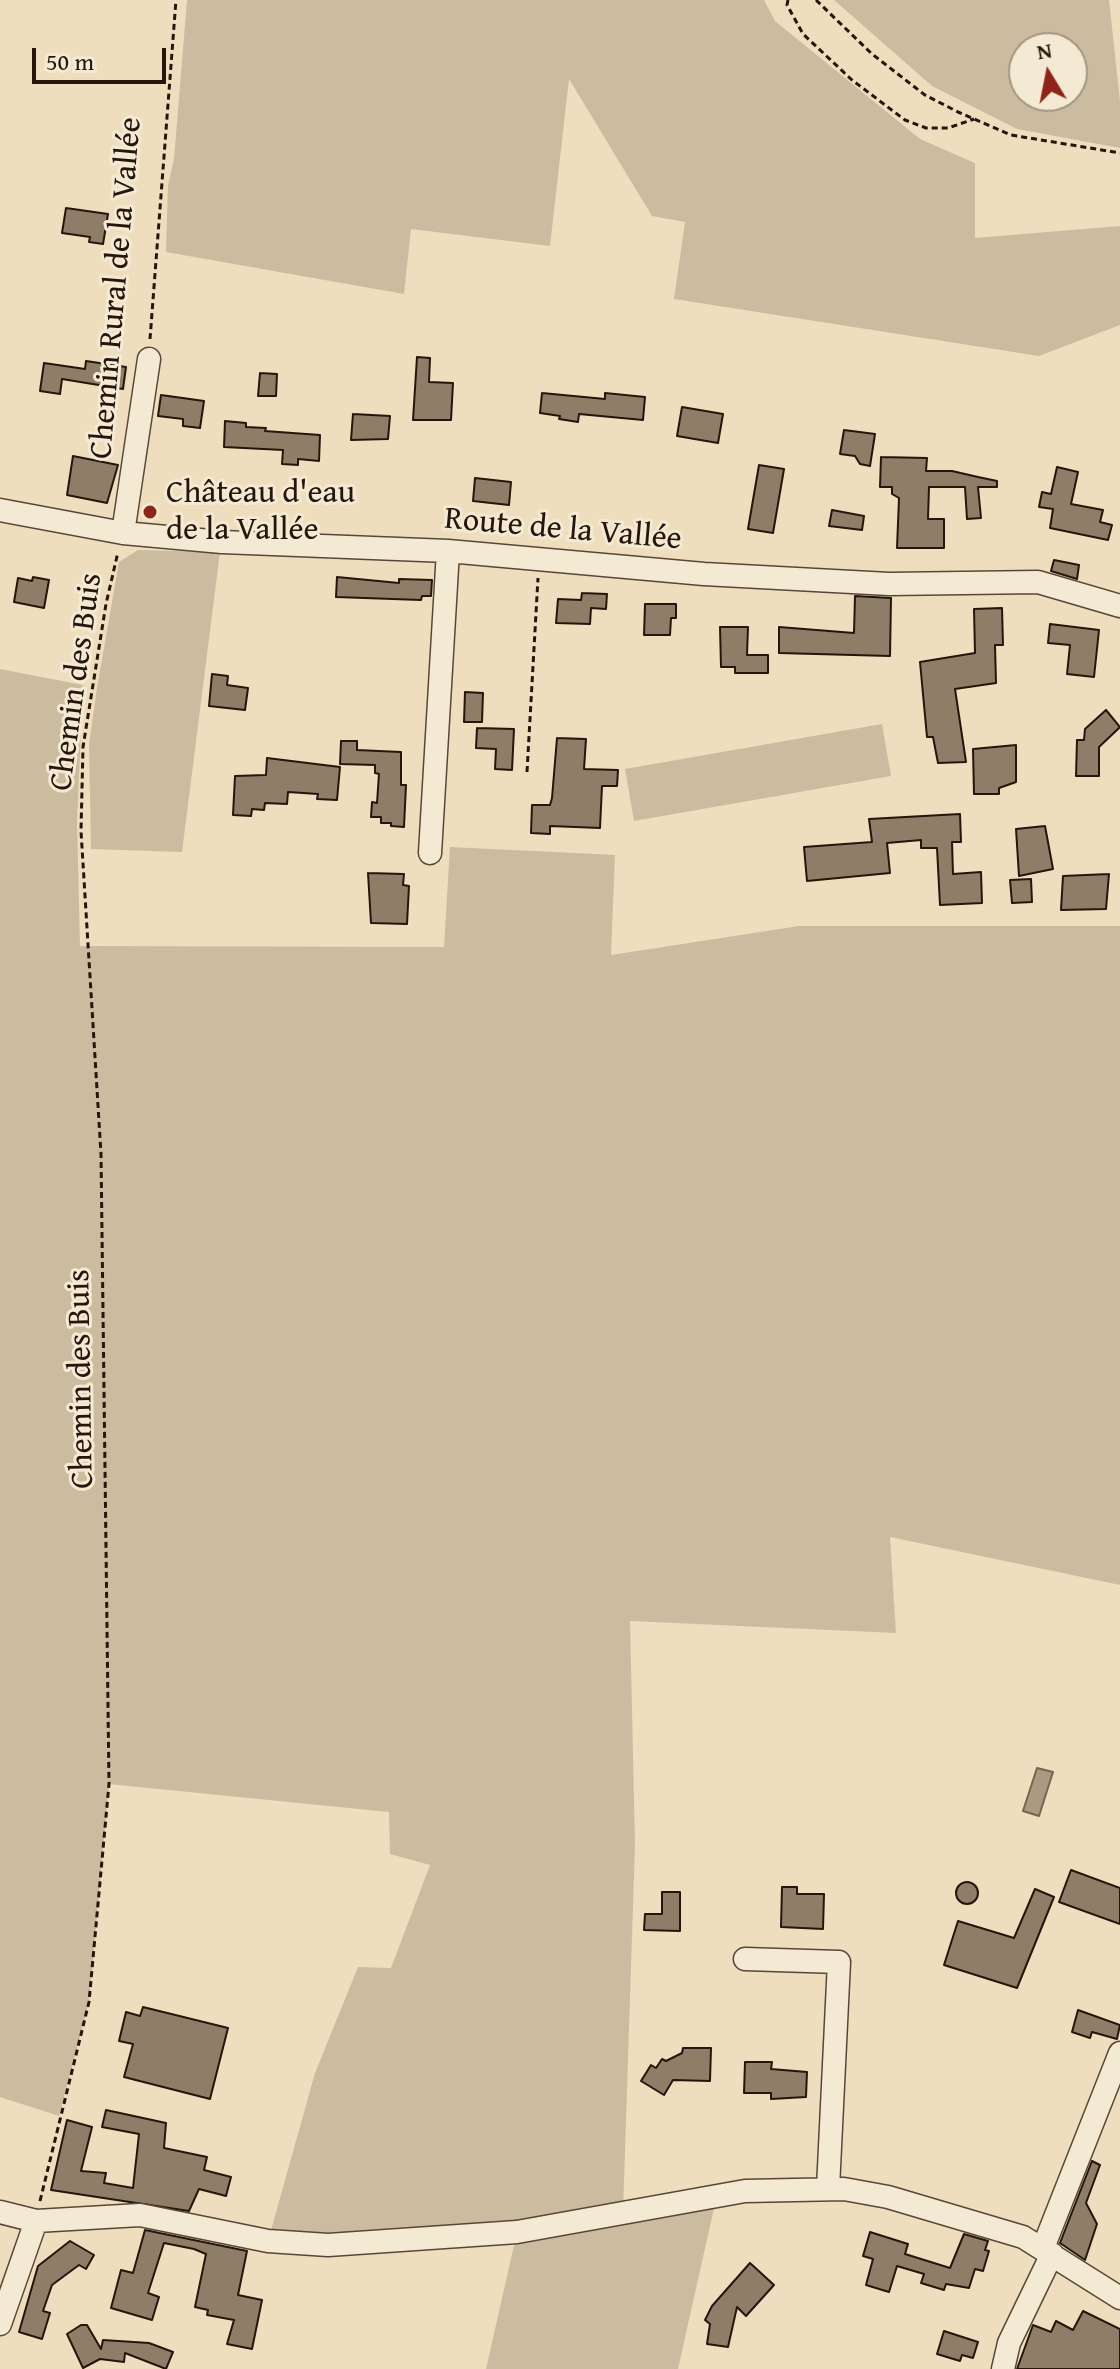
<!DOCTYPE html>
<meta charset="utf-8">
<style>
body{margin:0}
#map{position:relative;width:1120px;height:2369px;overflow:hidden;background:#eedebd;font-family:"Gentium Book Plus",serif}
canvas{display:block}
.north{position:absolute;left:1008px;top:32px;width:80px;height:80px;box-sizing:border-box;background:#f4ead4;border:2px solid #a29584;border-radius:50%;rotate:350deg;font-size:22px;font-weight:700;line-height:32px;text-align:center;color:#26150b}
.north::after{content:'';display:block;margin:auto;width:28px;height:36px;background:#8f2418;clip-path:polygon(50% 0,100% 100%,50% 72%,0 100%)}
.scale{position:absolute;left:32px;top:48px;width:134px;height:36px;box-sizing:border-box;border:4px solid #26150b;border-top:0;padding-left:10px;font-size:24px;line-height:28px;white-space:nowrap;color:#26150b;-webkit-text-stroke:6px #f4ead4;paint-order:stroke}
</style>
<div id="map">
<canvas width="1120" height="2369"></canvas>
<div class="north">N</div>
<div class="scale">50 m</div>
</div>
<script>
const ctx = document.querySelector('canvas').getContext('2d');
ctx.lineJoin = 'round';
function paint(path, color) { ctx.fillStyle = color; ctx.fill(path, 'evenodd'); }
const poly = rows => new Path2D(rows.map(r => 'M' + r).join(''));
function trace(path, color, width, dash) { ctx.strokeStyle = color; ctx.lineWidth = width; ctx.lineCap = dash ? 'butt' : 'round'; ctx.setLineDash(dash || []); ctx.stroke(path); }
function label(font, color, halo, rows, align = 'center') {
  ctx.font = font + ' "Gentium Book Plus",serif'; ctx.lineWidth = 6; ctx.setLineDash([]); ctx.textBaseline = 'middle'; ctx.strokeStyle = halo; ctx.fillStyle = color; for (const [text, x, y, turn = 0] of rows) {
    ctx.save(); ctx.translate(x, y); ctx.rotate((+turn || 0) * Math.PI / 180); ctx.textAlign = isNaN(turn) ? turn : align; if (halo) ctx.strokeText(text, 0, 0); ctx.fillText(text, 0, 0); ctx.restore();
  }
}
const green = poly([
 [187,0,764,0,775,21,920,139,975,163,975,238,1120,226,1120,325,1039,356,674,299,685,222,652,216,569,79,550,246,411,229,404,294,166,252,168,185,174,159],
 [834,0,1109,0,1120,101,1120,148,1017,129,932,86],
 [1024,48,1072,48,1072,96,1024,96],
 [138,550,220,552,182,852,91,849,89,744,97,688,119,562],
 [0,669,83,685,77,822,80,946,444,947,450,847,615,855,611,955,799,926,1120,926,1120,1585,890,1537,896,1633,630,1621,635,1845,623,2212,717,2195,678,2369,486,2369,517,2232,268,2241,315,2073,358,1967,391,1968,430,1865,390,1854,389,1812,109,1784,89,2002,59,2116,0,2097],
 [882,724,891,776,634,821,625,769]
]);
const water = poly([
 [1037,1768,1053,1772,1039,1816,1023,1811,1037,1768]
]);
const building = poly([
 [66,208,108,214,103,244,89,242,90,237,62,233,66,208],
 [417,357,430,358,429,382,453,383,451,420,413,420,417,357],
 [86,361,126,367,123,389,62,379,60,394,40,391,44,363,85,369,86,361],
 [260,373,277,374,276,396,258,396,260,373],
 [542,393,605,399,605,393,645,397,643,420,579,414,578,422,559,419,560,416,540,413,542,393],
 [161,395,204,401,200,428,183,426,183,419,158,416,161,395],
 [682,407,723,414,718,443,677,436,682,407],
 [353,414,390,416,388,439,351,440,353,414],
 [225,421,246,423,246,427,266,428,265,431,320,435,319,461,298,459,298,465,282,464,283,450,224,447,225,421],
 [844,430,875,434,870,466,860,464,855,456,840,454,844,430],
 [73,456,118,465,107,503,67,495,73,456],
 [881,457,927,458,926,471,952,471,978,477,997,481,997,487,978,487,981,518,967,519,965,487,929,487,928,519,944,519,944,548,897,548,899,498,892,494,892,487,880,487,881,457],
 [759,465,784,469,773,533,748,529,759,465],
 [1057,467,1078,472,1071,504,1103,510,1100,522,1112,525,1108,540,1050,528,1053,509,1039,507,1042,492,1051,494,1057,467],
 [475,478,511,482,509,505,473,501,475,478],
 [832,510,864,516,862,530,829,526,832,510],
 [1054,560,1079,565,1077,579,1051,571,1054,560],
 [33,577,49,580,44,608,14,602,18,578,32,581,33,577],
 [337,577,399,583,399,579,432,580,431,596,422,596,421,600,336,597,337,577],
 [582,593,607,594,606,609,591,608,590,624,556,623,558,599,581,600,582,593],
 [855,596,891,598,890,656,779,653,779,627,854,633,855,596],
 [645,604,676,604,676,618,671,618,670,635,644,635,645,604],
 [1002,608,1003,645,995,645,996,683,955,689,966,762,938,763,933,737,927,737,920,662,975,653,974,609,1002,608],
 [1050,624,1099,630,1094,677,1067,674,1070,645,1048,643,1050,624],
 [720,627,748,627,747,655,768,655,768,673,735,673,735,667,721,667,720,627],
 [212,674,228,676,227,685,248,688,245,710,209,706,212,674],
 [465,692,483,693,482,722,464,722,465,692],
 [1106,710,1120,727,1099,747,1099,776,1076,776,1077,740,1084,740,1085,729,1106,710],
 [477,728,514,729,512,770,495,769,496,749,476,748,477,728],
 [557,738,586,739,584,769,618,770,617,786,602,786,600,828,550,826,550,834,531,833,532,805,550,805,552,798,557,738],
 [341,741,357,741,357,750,401,752,401,785,406,785,404,827,391,826,391,823,381,823,381,817,371,817,372,802,377,803,379,774,375,773,375,765,340,764,341,741],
 [1016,745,1016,782,999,788,999,794,974,794,973,749,1016,745],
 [267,758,340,767,337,800,317,799,318,794,288,792,287,804,265,803,264,810,252,809,251,816,233,815,235,776,266,775,267,758],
 [960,814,961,842,952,842,953,874,981,872,982,903,940,905,937,848,921,848,921,840,887,843,890,873,807,881,804,847,872,842,869,819,960,814],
 [1045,826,1053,869,1019,876,1016,829,1045,826],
 [368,873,404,874,403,885,409,886,407,924,371,923,368,873],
 [1109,874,1106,909,1061,910,1063,876,1109,874],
 [1031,879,1032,902,1012,903,1010,880,1031,879],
 [1071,1870,1120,1888,1120,1924,1059,1902,1071,1870],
 '956 1893a11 11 0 1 1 22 0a11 11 0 1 1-22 0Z',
 [782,1887,797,1887,797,1894,824,1894,823,1929,781,1927,782,1887],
 [1035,1889,1054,1897,1017,1988,944,1965,958,1921,1014,1938,1035,1889],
 [662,1892,680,1892,680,1931,644,1930,645,1914,662,1914,662,1892],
 [143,2007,228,2028,210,2099,124,2077,133,2044,119,2041,126,2012,140,2016,143,2007],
 [1078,2010,1120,2025,1117,2039,1092,2032,1090,2038,1072,2032,1078,2010],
 [683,2048,711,2048,710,2081,673,2080,664,2095,641,2081,651,2065,656,2068,662,2059,666,2061,682,2053,683,2048],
 [745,2062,772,2062,771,2069,807,2072,806,2097,771,2099,771,2093,744,2093,745,2062],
 [106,2110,166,2123,164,2148,207,2157,204,2170,231,2177,226,2196,199,2189,189,2211,51,2190,67,2120,92,2127,81,2171,106,2173,104,2183,133,2188,139,2134,102,2127,106,2110],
 [1092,2161,1100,2165,1086,2203,1097,2224,1085,2260,1060,2243,1092,2161],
 [145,2230,247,2251,238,2295,262,2300,252,2349,227,2344,234,2320,207,2315,208,2310,195,2307,206,2254,194,2249,164,2243,148,2293,159,2297,152,2320,111,2308,121,2270,133,2273,145,2230],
 [870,2232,908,2244,905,2254,950,2268,964,2234,988,2241,985,2250,989,2251,983,2271,975,2269,969,2288,946,2284,944,2290,921,2283,924,2274,897,2266,889,2292,866,2285,873,2259,863,2256,870,2232],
 [70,2241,94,2255,86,2269,79,2265,52,2285,43,2311,50,2313,42,2339,19,2332,38,2266,70,2241],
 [750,2263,774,2285,746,2316,737,2307,728,2347,707,2344,710,2324,705,2320,712,2306,750,2263],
 [1083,2311,1120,2329,1120,2369,1017,2369,1033,2325,1051,2332,1056,2321,1073,2330,1083,2311],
 [81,2325,87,2325,101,2349,103,2340,149,2343,173,2352,166,2369,125,2353,124,2362,100,2359,83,2368,67,2334,81,2325],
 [944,2331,978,2342,973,2358,962,2355,960,2361,937,2354,944,2331]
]);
const path = poly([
 [788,0,787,5,803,34,852,80,905,120,926,128,948,128,974,119],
 [816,0,872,54,925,95,958,112,1011,135,1120,153],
 [150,339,176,0],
 [527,772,538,578],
 [40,2201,89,2002,109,1784,101,1154,81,831,83,747,106,604,118,552]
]);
const minor = poly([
 [0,510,123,533,222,542,448,551,704,574,889,584,1038,582,1120,606],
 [123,533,149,359],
 [430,853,448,551],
 [745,1959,839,1962,828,2188],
 [0,2212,36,2221,140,2215,268,2241,328,2245,517,2232,745,2191,844,2189,888,2197,1023,2237,1120,2298],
 [1043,2248,1120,2053],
 [0,2324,36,2221],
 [1003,2369,1009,2343,1052,2254]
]);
const markers = [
 [150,512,8,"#8f2418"]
];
const streetNames = [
 ["Chemin Rural de la Vallée",117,288,-85],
 ["Route de la Vallée",563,530,5],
 ["Chemin des Buis",77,682,-82],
 ["Chemin des Buis",82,1379,-91]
];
const poiNames = [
 ["Château d'eau",166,494],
 ["de la Vallée",166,531]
];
paint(green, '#ccbc9f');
paint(water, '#aa9a80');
trace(water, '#756551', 2);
paint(building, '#8e7e68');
trace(building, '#26150b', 2);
trace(minor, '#584738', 25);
trace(path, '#26150b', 3, [6, 4]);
trace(minor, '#f4ead4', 22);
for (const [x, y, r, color] of markers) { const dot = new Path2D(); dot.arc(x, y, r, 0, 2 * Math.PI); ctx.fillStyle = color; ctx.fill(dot); trace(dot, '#f4ead4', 3); }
label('32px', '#26150b', '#f4ead4', streetNames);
label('32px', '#26150b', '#f4ead4', poiNames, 'left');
</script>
